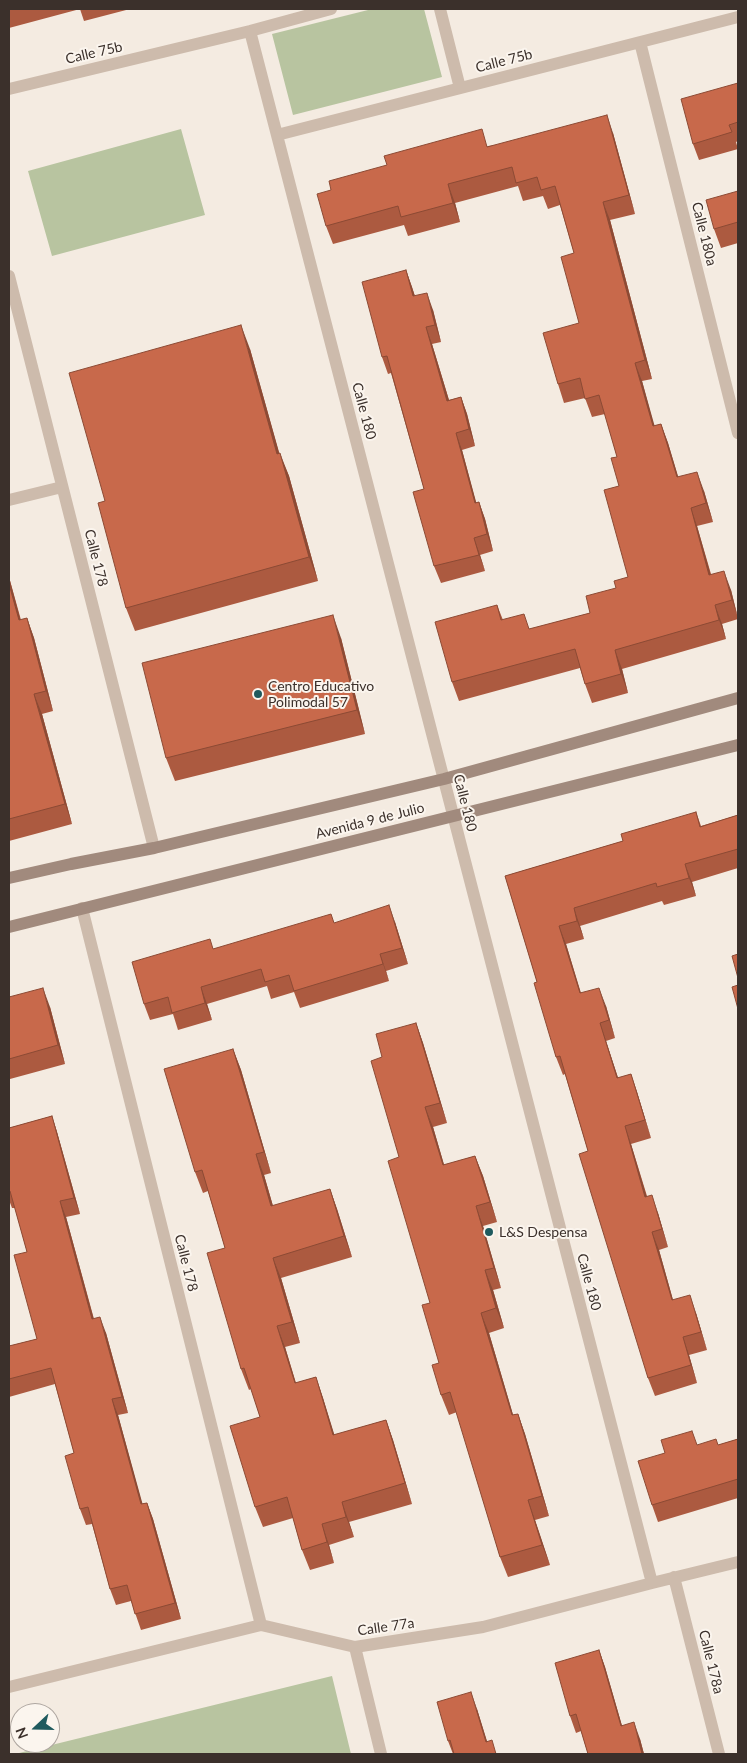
<!DOCTYPE html>
<style>
body{margin:0}
#map{position:relative;width:747px;height:1763px;overflow:hidden;background:#f4ebe1;font-family:Lato,sans-serif}
canvas{display:block}
.frame{position:absolute;inset:0;border:10px solid #3b302b;pointer-events:none}
.north{position:absolute;left:10px;top:1703px;width:50px;height:50px;box-sizing:border-box;background:#fbf5ee;border:1px solid #aea6a0;border-radius:50%;rotate:249deg;font-size:14px;font-weight:700;line-height:20px;text-align:center;color:#3b302b}
.north::after{content:'';display:block;margin:auto;width:18px;height:22px;background:#1f5a5e;clip-path:polygon(50% 0,100% 100%,50% 72%,0 100%)}
</style>
<div id="map">
<canvas width="747" height="1763"></canvas>
<div class="frame"></div>
<div class="north">N</div>
</div>
<script>
const ctx = document.querySelector('canvas').getContext('2d');
ctx.lineJoin = 'round';
function paint(path, color) { ctx.fillStyle = color; ctx.fill(path, 'evenodd'); }
const poly = rows => new Path2D(rows.map(r => 'M' + r).join(''));
function trace(path, color, width, dash) { ctx.strokeStyle = color; ctx.lineWidth = width; ctx.lineCap = dash ? 'butt' : 'round'; ctx.setLineDash(dash || []); ctx.stroke(path); }
function label(font, color, halo, rows, align = 'center') {
  ctx.font = font + ' Lato,sans-serif'; ctx.lineWidth = 4; ctx.setLineDash([]); ctx.textBaseline = 'middle'; ctx.strokeStyle = halo; ctx.fillStyle = color; for (const [text, x, y, turn = 0] of rows) {
    ctx.save(); ctx.translate(x, y); ctx.rotate((+turn || 0) * Math.PI / 180); ctx.textAlign = isNaN(turn) ? turn : align; if (halo) ctx.strokeText(text, 0, 0); ctx.fillText(text, 0, 0); ctx.restore();
  }
}
const green = poly([
 [372,9,424,9,442,77,293,115,272,34],
 [181,129,205,215,52,256,28,171],
 [332,1676,351,1754,15,1754]
]);
const minor = poly([
 [440,9,460,88],
 [250,31,652,1583],
 [640,42,738,433],
 [9,89,250,31,331,9],
 [277,135,738,17],
 [9,276,154,848],
 [9,500,62,487],
 [82,908,261,1625],
 [674,1577,719,1754],
 [355,1647,381,1754],
 [9,1687,261,1625,355,1647,483,1627,652,1583,738,1562]
]);
const secondary = poly([
 [9,878,71,864,154,848,444,779,738,698],
 [9,927,738,745]
]);
const wall = poly([
 [9,9,130,9,84,21,80,9,9,28],
 [738,83,738,141,736,142,738,149,699,160,693,144],
 [613,133,635,214,610,220,652,379,642,381,654,426,661,424,668,443,678,477,704,491,713,522,697,526,711,574,731,590,738,619,722,624,726,639,622,669,628,693,592,703,585,684,580,668,459,701,452,682,497,605,503,620,530,629,590,613,628,577,619,486,617,457,605,414,592,417,585,398,564,403,558,384,579,323,574,253,560,205,548,209,543,196,523,201,518,186,455,203,460,222,408,236,404,225,333,244,326,226,488,146],
 [738,191,738,243,721,248,714,229],
 [406,270,415,296,433,310,441,342,432,344,449,400,461,397,467,414,475,446,462,450,476,503,479,502,485,519,493,551,480,555,485,571,441,583,434,566,424,489,391,373,388,374,382,357],
 [250,349,279,453,289,476,318,581,135,631,126,608,105,501],
 [9,577,21,620,27,618,34,638,53,711,42,714,72,824,9,841],
 [341,638,365,734,175,781,166,758],
 [696,812,701,826,738,815,738,868,692,882,696,896,664,905,662,901,580,926,584,939,566,944,581,993,606,1006,615,1038,606,1041,618,1078,631,1074,637,1092,651,1138,631,1144,647,1196,658,1213,668,1247,659,1250,673,1300,696,1313,707,1350,689,1355,697,1383,655,1396,648,1378,588,1151,565,1074,563,1075,556,1057,537,982,505,876,623,841],
 [395,922,408,964,386,971,389,981,300,1008,294,992,271,999,267,986,207,1004,212,1020,178,1030,173,1014,150,1020,144,1004,213,949,334,923],
 [9,997,50,1007,65,1064,10,1079,9,1074],
 [416,1023,423,1043,447,1123,433,1127,444,1165,475,1156,483,1176,497,1222,483,1226,501,1288,493,1290,504,1328,489,1333,513,1415,518,1414,525,1434,549,1516,535,1520,550,1565,508,1577,500,1557,457,1412,449,1415,441,1395,439,1363,430,1303,399,1157],
 [233,1049,241,1070,271,1173,264,1175,273,1206,330,1189,337,1209,352,1257,281,1278,300,1343,285,1347,296,1383,316,1377,323,1398,334,1435,386,1420,393,1440,412,1504,349,1522,354,1537,329,1545,334,1563,310,1570,302,1550,293,1518,263,1527,255,1507,260,1417,251,1389,249,1390,241,1369,225,1248,208,1191,203,1193,195,1172],
 [52,1116,57,1132,80,1214,66,1217,94,1319,106,1333,113,1359,128,1413,118,1415,142,1504,147,1503,153,1519,181,1619,141,1630,131,1601,116,1605,110,1589,92,1524,86,1525,80,1509,74,1453,55,1384,9,1397,9,1346,37,1339,27,1252,15,1208,12,1208,9,1200,9,1128],
 [738,1439,738,1498,658,1522,652,1505,697,1445,718,1445],
 [599,1650,605,1667,622,1726,640,1739,644,1754,588,1754,581,1731,576,1733,570,1716],
 [477,1709,487,1742,497,1754,453,1754,448,1741]
]);
const shadedWall = poly([
 [607,115,613,133,635,214,629,195],
 [448,184,455,203,460,222,453,203],
 [603,202,610,220,652,379,645,360],
 [406,270,412,287,420,313,413,296],
 [427,293,433,310,441,342,435,325],
 [241,325,250,349,286,477,277,454],
 [426,327,432,344,454,417,447,401],
 [635,363,642,381,660,445,653,426],
 [461,397,467,414,475,446,469,429],
 [661,424,668,443,684,496,677,477],
 [456,433,462,450,481,520,475,503],
 [280,453,289,476,318,581,309,557],
 [697,472,704,491,713,522,706,503],
 [479,502,485,519,493,551,487,534],
 [691,508,697,526,716,594,709,575],
 [474,538,480,555,485,571,479,555],
 [724,571,731,590,738,618,732,600],
 [9,577,26,641,19,620,9,584],
 [715,605,722,624,726,639,719,620],
 [333,615,341,638,365,734,357,710],
 [27,618,34,638,53,711,46,691],
 [615,650,622,669,628,693,621,674],
 [34,694,42,714,72,824,65,804],
 [685,864,692,882,696,896,689,878],
 [389,905,395,922,408,964,402,948],
 [574,908,580,926,584,939,577,921],
 [559,926,566,944,586,1011,580,993],
 [380,954,386,971,389,981,383,964],
 [201,987,207,1004,212,1020,205,1003],
 [43,988,50,1007,65,1064,58,1045],
 [599,988,606,1006,615,1038,609,1020],
 [416,1023,423,1043,447,1123,440,1103],
 [600,1023,606,1041,624,1096,617,1078],
 [233,1049,241,1070,271,1173,264,1152],
 [631,1074,637,1092,651,1138,645,1120],
 [425,1107,433,1127,450,1185,443,1165],
 [52,1116,57,1132,80,1214,74,1198],
 [625,1126,631,1144,652,1215,645,1197],
 [256,1154,264,1175,279,1227,271,1206],
 [475,1156,483,1176,497,1222,490,1202],
 [330,1189,337,1209,352,1257,344,1236],
 [652,1195,658,1213,668,1247,662,1229],
 [60,1201,66,1217,98,1335,92,1319],
 [476,1206,483,1226,501,1288,494,1268],
 [652,1232,659,1250,678,1318,672,1300],
 [273,1258,281,1278,300,1343,292,1322],
 [485,1270,493,1290,504,1328,496,1308],
 [690,1295,696,1313,707,1350,701,1332],
 [481,1313,489,1333,519,1435,512,1415],
 [100,1317,106,1333,128,1413,122,1397],
 [277,1326,285,1347,302,1404,295,1383],
 [683,1337,689,1355,697,1383,691,1365],
 [316,1377,323,1398,341,1456,333,1435],
 [112,1399,118,1415,147,1520,141,1504],
 [518,1414,525,1434,549,1516,542,1496],
 [386,1420,393,1440,412,1504,405,1483],
 [528,1500,535,1520,550,1565,542,1545],
 [342,1502,349,1522,354,1537,346,1517],
 [147,1503,153,1519,181,1619,175,1603],
 [322,1524,329,1545,334,1563,327,1542],
 [599,1650,605,1667,627,1743,621,1726],
 [471,1692,477,1709,491,1754,486,1742],
 [634,1722,640,1739,644,1754,642,1754]
]);
const building = poly([
 [738,83,738,122,729,125,732,132,693,144,681,99,738,83],
 [607,115,629,195,603,202,645,360,635,363,653,426,661,424,677,477,697,472,706,503,691,508,709,575,724,571,732,600,715,605,719,620,615,650,621,674,585,684,575,649,452,682,435,622,497,605,501,620,524,614,529,629,590,613,586,596,616,588,614,581,628,577,604,490,619,486,611,458,617,457,599,395,585,399,580,378,558,384,543,333,579,323,561,257,574,253,555,186,541,190,537,177,516,183,512,167,448,184,453,203,401,217,398,206,326,226,317,194,331,190,329,181,387,165,384,156,482,129,487,147,607,115],
 [738,191,738,222,714,229,706,200,738,191],
 [406,270,413,296,427,293,435,325,426,327,447,401,461,397,469,429,456,433,475,503,479,502,487,534,474,538,479,555,434,566,413,492,424,489,387,356,382,357,362,282,406,270],
 [241,325,277,454,280,453,309,557,126,608,98,503,105,501,69,373,241,325],
 [9,584,19,620,27,618,46,691,34,694,65,804,9,819,9,584],
 [333,615,357,710,166,758,142,663,333,615],
 [696,812,700,827,738,815,738,849,685,864,689,878,657,887,656,883,574,908,577,921,559,926,580,993,599,988,609,1020,600,1023,617,1078,631,1074,645,1120,625,1126,645,1197,652,1195,662,1229,652,1232,672,1300,690,1295,701,1332,683,1337,691,1365,648,1378,579,1154,588,1151,560,1056,556,1057,542,1010,534,983,537,982,505,876,623,841,621,834,696,812],
 [389,905,402,948,380,954,383,964,294,991,289,975,265,982,261,969,201,987,205,1003,172,1013,168,997,144,1004,132,962,210,939,213,949,331,914,334,923,389,905],
 [738,954,738,978,732,956,738,954],
 [738,985,738,1009,732,987,738,985],
 [43,988,58,1045,9,1059,9,997,43,988],
 [416,1023,440,1103,425,1107,443,1165,475,1156,490,1202,476,1206,494,1268,485,1270,496,1308,481,1313,512,1415,518,1414,542,1496,528,1500,542,1545,500,1557,450,1392,441,1395,432,1365,439,1363,422,1305,430,1303,388,1161,399,1157,371,1061,382,1057,376,1034,416,1023],
 [233,1049,264,1152,256,1154,271,1206,330,1189,344,1236,273,1258,292,1322,277,1326,295,1383,316,1377,333,1435,386,1420,405,1483,342,1502,346,1517,322,1524,327,1542,302,1550,287,1497,255,1507,230,1426,260,1417,244,1368,241,1369,207,1253,225,1248,202,1170,195,1172,164,1069,233,1049],
 [52,1116,74,1198,60,1201,92,1319,100,1317,107,1343,122,1397,112,1399,141,1504,147,1503,175,1603,135,1614,127,1585,110,1589,88,1507,80,1509,65,1456,74,1453,51,1368,9,1379,9,1346,37,1339,14,1255,27,1252,10,1191,9,1192,9,1128,52,1116],
 [692,1431,697,1445,716,1439,718,1445,738,1439,738,1479,652,1505,638,1461,665,1453,661,1440,692,1431],
 [599,1650,621,1726,634,1722,642,1754,588,1754,576,1714,570,1716,555,1663,599,1650],
 [471,1692,486,1742,492,1740,496,1754,454,1754,450,1740,448,1741,437,1702,471,1692]
]);
const markers = [
 [258,694,5,"#1f5a5e"],
 [489,1232,5,"#1f5a5e"]
];
const streetNames = [
 ["Calle 75b",94,53,-13],
 ["Calle 75b",504,61,-14],
 ["Calle 180a",704,234,76],
 ["Calle 180",364,411,75],
 ["Calle 178",96,558,76],
 ["Calle 180",465,803,76],
 ["Avenida 9 de Julio",370,821,-14],
 ["Calle 178",186,1263,76],
 ["Calle 180",589,1282,75],
 ["Calle 77a",386,1627,-8],
 ["Calle 178a",711,1662,76]
];
const poiNames = [
 ["Centro Educativo",268,686],
 ["Polimodal 57",268,702],
 ["L&S Despensa",499,1232]
];
paint(green, '#b8c4a0');
trace(minor, '#cdbbac', 12);
trace(secondary, '#a18a7d', 12);
paint(wall, '#ac5a40');
paint(shadedWall, '#8c4a34');
paint(building, '#c8694b');
trace(building, '#8c4a34', 1);
for (const [x, y, r, color] of markers) { const dot = new Path2D(); dot.arc(x, y, r, 0, 2 * Math.PI); ctx.fillStyle = color; ctx.fill(dot); trace(dot, '#fbf5ee', 2); }
label('14px', '#3b302b', '#fbf5ee', streetNames);
label('14px', '#3b302b', '#fbf5ee', poiNames, 'left');
</script>
